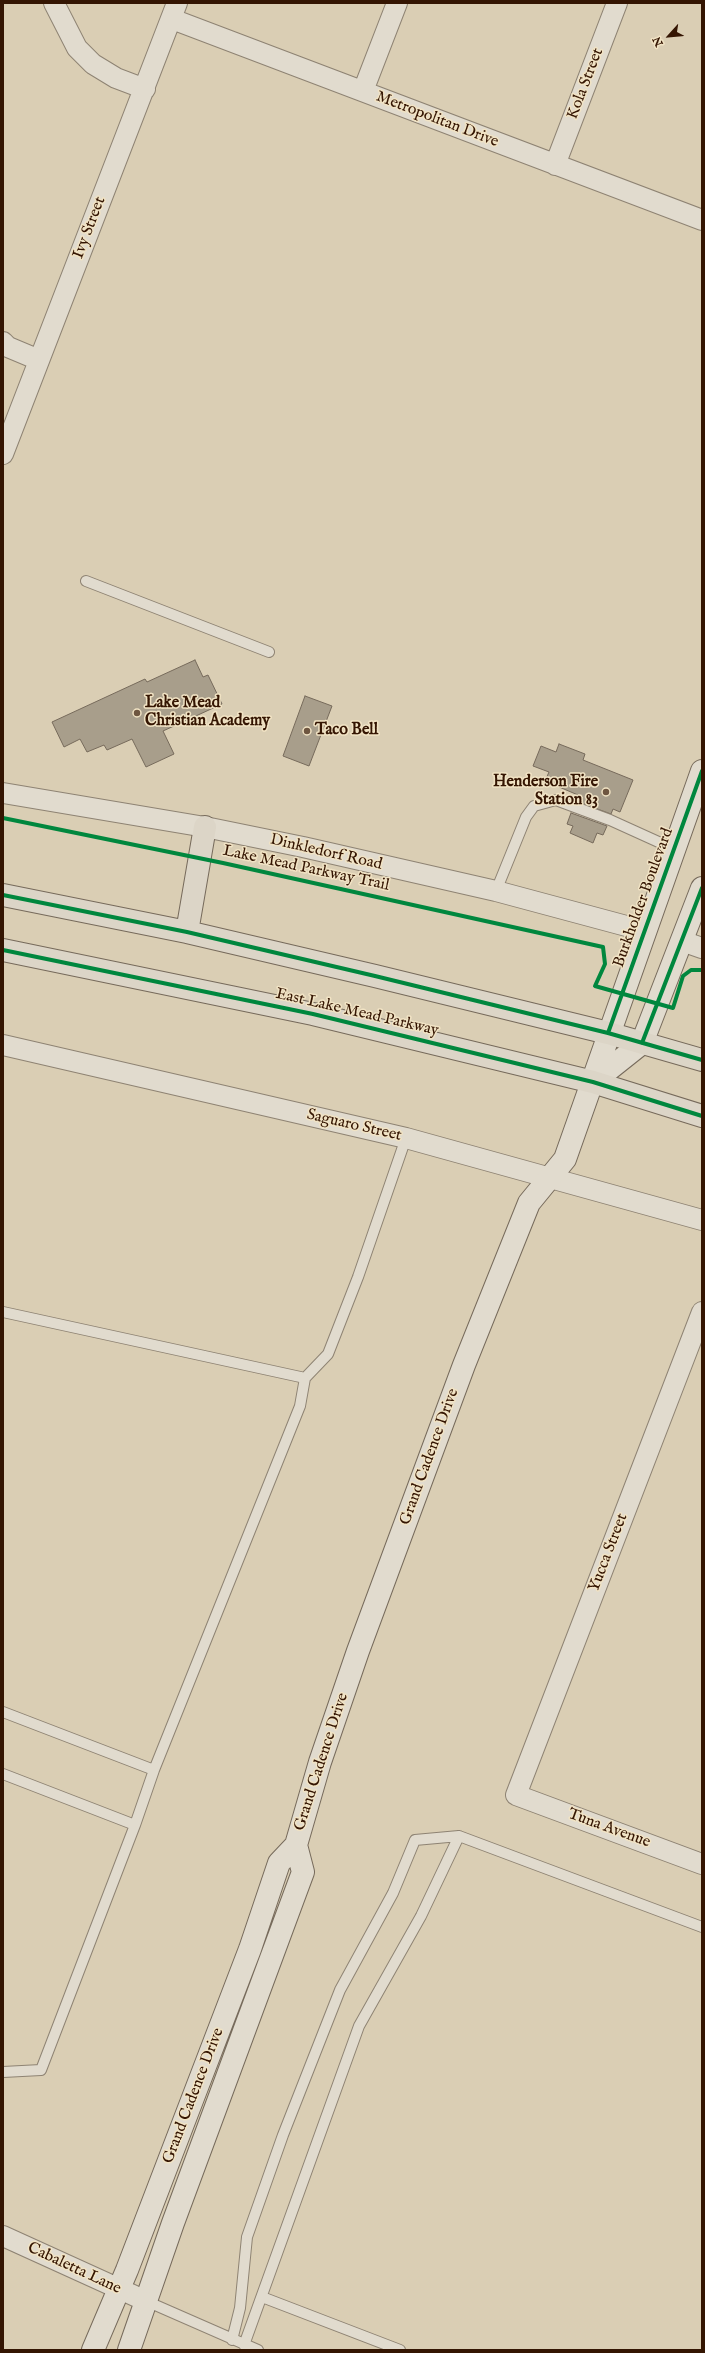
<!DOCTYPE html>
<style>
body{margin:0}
#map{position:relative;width:705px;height:2353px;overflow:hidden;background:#daceb4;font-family:"IM FELL English",serif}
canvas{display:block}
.frame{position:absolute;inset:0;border:4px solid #341502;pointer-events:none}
.north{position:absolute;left:649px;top:16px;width:40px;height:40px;-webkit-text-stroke:3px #f1e3c4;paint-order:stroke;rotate:243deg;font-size:11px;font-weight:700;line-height:16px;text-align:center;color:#341502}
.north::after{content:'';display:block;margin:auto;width:14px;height:18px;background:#341502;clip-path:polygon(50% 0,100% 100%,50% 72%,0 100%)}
</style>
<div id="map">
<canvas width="705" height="2353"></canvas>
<div class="frame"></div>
<div class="north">N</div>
</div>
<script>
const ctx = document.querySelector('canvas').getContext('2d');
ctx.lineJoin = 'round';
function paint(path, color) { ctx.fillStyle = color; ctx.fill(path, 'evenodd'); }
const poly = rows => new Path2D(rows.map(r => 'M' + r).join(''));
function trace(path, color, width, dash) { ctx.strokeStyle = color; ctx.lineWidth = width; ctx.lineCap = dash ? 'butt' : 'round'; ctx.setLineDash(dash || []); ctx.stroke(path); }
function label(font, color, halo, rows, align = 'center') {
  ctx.font = font + ' "IM FELL English",serif'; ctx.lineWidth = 3; ctx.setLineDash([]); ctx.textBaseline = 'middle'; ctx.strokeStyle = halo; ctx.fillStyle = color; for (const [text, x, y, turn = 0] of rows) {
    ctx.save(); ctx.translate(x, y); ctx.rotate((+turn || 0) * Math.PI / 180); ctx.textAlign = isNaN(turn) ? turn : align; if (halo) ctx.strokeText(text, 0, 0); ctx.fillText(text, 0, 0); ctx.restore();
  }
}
const building = poly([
 [195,660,203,677,208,675,222,704,163,731,174,754,146,767,132,739,107,750,104,745,87,752,80,739,64,747,52,722,145,679,147,682,195,660],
 [305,696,332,706,309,766,283,756,305,696],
 [559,744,585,754,583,760,633,780,620,812,613,809,611,814,576,801,578,795,545,781,549,772,533,766,541,746,556,752,559,744],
 [571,813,607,826,603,835,597,833,593,843,570,833,573,826,567,824,571,813]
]);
const service = poly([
 [86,581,269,652],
 [496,891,526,817,534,806,556,800,610,820,674,849],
 [3,1312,305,1378],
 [3,1712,154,1770],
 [3,1774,135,1825],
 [3,2072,41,2070,135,1825,154,1770,300,1406,305,1378,328,1354,358,1277,406,1138],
 [262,2297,400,2350],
 [146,2301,258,2350],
 [232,2340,240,2308,247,2237,283,2135,340,1990,393,1893,415,1840,459,1836,702,1927],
 [244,2345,359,2026,421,1916,459,1836]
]);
const minor = poly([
 [54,3,77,48,93,64,116,78,145,89],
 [172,19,702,220],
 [363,91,397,3],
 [555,165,617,3],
 [3,342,8,347,39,360],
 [3,454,177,3],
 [3,793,205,827,303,847,496,891,645,931],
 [682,941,702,948],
 [3,1045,406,1138,702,1220],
 [702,1312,516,1795,702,1864],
 [3,2236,146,2301]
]);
const secondary = poly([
 [593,1082,642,1043,702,888],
 [93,2350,127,2270,250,1949,279,1863,296,1845,320,1762,358,1651,464,1365,529,1203,565,1159,702,771],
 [129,2350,173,2223,303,1872,296,1845]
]);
const primary = poly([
 [3,895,187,932,375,976,608,1033,702,1060],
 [187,932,205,827],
 [3,950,313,1014,593,1082,702,1116]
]);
const cycleway = poly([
 [3,818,223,863,603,947,605,964,595,986,673,1008,683,976,691,970,702,970],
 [3,895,187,932,375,976,608,1033,702,1060],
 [3,950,313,1014,593,1082,702,1116],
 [608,1033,702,771],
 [642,1043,702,888]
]);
const markers = [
 [137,713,4,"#6e5640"],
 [307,731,4,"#6e5640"],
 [606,792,4,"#6e5640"]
];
const streetNames = [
 ["Kola Street",586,84,-69],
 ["Metropolitan Drive",437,120,21],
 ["Ivy Street",90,228,-69],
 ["Dinkledorf Road",326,853,13],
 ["Lake Mead Parkway Trail",306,869,12],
 ["Burkholder Boulevard",644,898,-70],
 ["East Lake Mead Parkway",357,1013,13],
 ["Saguaro Street",354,1126,13],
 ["Grand Cadence Drive",430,1457,-70],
 ["Yucca Street",609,1553,-69],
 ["Grand Cadence Drive",322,1762,-72],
 ["Tuna Avenue",609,1829,20],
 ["Grand Cadence Drive",194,2096,-69],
 ["Cabaletta Lane",74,2269,25]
];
const poiNames = [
 ["Lake Mead",145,704],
 ["Christian Academy",145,722],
 ["Taco Bell",315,731],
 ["Henderson Fire",598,783,"right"],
 ["Station 83",598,801,"right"]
];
paint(building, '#a89e8b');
trace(building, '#766a5b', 1);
trace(service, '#8e8373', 12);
trace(minor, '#8e8373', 22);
trace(secondary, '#766a5b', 24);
trace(primary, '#766a5b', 24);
trace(service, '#e1dbce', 10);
trace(minor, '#e1dbce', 20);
trace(secondary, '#e1dbce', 22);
trace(primary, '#dcd5c7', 22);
trace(cycleway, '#00873e', 4);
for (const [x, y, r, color] of markers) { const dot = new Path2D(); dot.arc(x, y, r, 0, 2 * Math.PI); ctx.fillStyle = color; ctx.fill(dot); trace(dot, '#f1e3c4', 1.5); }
label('16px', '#341502', '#f1e3c4', streetNames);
label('bold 16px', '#341502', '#f1e3c4', poiNames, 'left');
</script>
